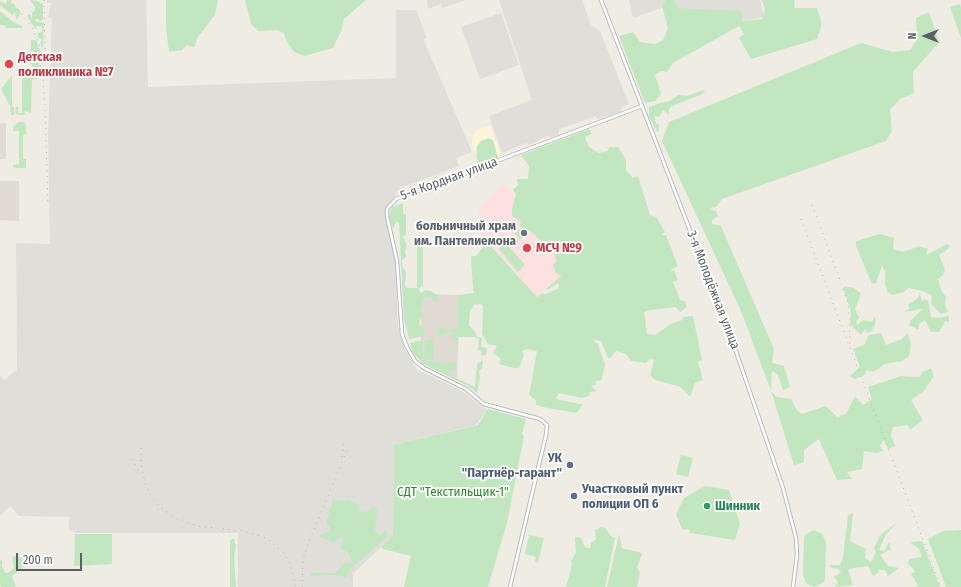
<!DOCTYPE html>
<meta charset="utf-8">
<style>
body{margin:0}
#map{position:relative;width:961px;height:587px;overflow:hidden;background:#efece4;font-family:"Fira Sans Condensed",sans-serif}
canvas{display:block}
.north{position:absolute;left:905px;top:16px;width:40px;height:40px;-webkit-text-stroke:3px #fff;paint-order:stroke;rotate:270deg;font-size:11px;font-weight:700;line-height:16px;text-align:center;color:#5c6065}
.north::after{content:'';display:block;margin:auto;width:14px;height:18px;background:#5c6065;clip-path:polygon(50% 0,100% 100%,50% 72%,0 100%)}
.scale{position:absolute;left:16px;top:553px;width:66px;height:18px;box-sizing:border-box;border:2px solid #5c6065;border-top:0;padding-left:5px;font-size:12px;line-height:14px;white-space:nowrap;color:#5c6065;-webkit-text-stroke:3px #fff;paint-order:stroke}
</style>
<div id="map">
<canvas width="961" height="587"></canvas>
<div class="north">N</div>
<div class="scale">200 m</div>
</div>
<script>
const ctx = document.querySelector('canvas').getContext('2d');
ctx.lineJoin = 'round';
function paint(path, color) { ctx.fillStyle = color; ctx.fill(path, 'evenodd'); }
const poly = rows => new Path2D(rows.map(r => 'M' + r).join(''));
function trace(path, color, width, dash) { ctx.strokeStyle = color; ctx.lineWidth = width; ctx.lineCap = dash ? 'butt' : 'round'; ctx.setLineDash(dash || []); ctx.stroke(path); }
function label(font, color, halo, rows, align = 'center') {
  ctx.font = font + ' "Fira Sans Condensed",sans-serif'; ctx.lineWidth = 3.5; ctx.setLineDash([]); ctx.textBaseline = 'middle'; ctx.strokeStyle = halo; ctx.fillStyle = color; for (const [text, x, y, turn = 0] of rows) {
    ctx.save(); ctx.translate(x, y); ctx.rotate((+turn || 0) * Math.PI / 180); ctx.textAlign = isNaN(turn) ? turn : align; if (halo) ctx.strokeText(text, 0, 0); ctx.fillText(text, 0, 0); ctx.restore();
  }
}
const commercial = poly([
 [490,125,501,154,504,157,480,167,472,145,472,136,477,130]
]);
const industrial = poly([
 [47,0,146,0,148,87,396,78,396,10,416,10,427,38,424,39,425,43,472,152,456,158,459,166,400,188,386,208,385,215,395,256,398,326,405,349,417,370,457,388,487,410,476,425,394,445,393,535,353,574,353,587,238,587,238,533,76,533,69,530,69,517,19,516,10,506,0,516,0,376,4,380,17,370,16,243,50,244,48,134,52,18,48,18,51,3,47,3],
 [427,0,466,0,442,8,441,4,428,9],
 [499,0,582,0,591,25,600,31,629,104,621,107,622,111,597,119,596,116,560,129,558,135,550,137,547,136,529,145,526,143,502,153,489,116,532,100],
 [629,0,760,0,764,17,744,21,743,18,729,15,677,8,677,10,662,8,633,18],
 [501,13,519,65,480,79,461,27]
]);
const education = poly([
 [0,123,6,123,6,159,0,159],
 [0,181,19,181,19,221,0,220],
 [422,294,460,295,457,379,420,360]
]);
const medical = poly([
 [504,184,575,264,537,297,480,232,479,207]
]);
const green = poly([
 [7,0,10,1,21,12,17,20,16,19,15,12,12,15,0,5,0,1,6,4],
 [30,0,37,1,43,4,43,19,40,22,38,19,35,19,37,22,44,23,43,49,40,43,42,39,39,39,37,33,42,32,42,27,38,26,35,29,27,16,30,14,32,18,32,13,35,10,35,7],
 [166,0,218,0,215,15,197,38,195,47,187,45,182,50,169,52,166,27],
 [245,0,366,0,344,19,342,29,333,48,304,56,294,52,286,40,284,33,276,30,258,31,251,24],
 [666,0,674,0,678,8,741,11,743,21,762,19,765,9,762,0,794,0,795,8,817,8,822,24,817,39,751,59,739,38,744,34,739,26,673,63,667,72,661,71,655,75,661,94,655,101,645,103,619,36,633,32,640,42,646,43,655,44,663,40,668,29,662,6],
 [960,4,961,8,961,38,950,7],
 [0,11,15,23,22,26,22,32,21,28,7,28,3,25,0,25],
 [929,12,939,42,913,72,914,93,900,99,890,110,892,131,886,141,722,199,716,207,709,209,716,211,718,216,712,220,712,224,721,226,774,349,772,363,784,366,790,387,783,390,778,375,772,371,771,391,777,397,791,399,796,409,802,414,826,406,837,417,846,414,855,396,863,405,872,399,868,387,901,376,919,377,923,372,931,368,934,376,924,391,911,400,923,420,910,430,907,425,893,427,891,435,895,446,888,449,884,440,880,446,884,451,876,453,864,451,862,469,847,472,852,479,837,480,819,439,804,450,804,462,794,465,771,391,741,311,662,141,669,122,861,43,893,52,910,50,917,39,916,18],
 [31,40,36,40,40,50,42,60,38,62,39,65,41,65,42,77,32,80,31,113,25,111,25,115,18,115,15,113,16,107,18,107,18,114,22,113,22,78,33,75,36,71,30,63],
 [12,75,12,107,14,107,14,115,11,115,10,106,1,89],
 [703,90,705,92,700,95,672,106,669,109,669,115,663,110,659,117,654,116,656,123,659,125,659,131,657,132,649,116,649,107,660,103,670,101,678,95,688,96],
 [18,122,24,122,26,125,26,134,23,135,23,159,26,159,26,168,13,168,13,165,19,164,19,131,13,131,13,127],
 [589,129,592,134,585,137,589,147,599,153,608,151,609,147,618,147,626,160,626,170,633,178,638,176,650,215,656,217,665,232,662,234,663,235,666,235,678,266,669,271,674,270,678,280,673,282,680,300,685,301,687,307,680,312,676,307,651,310,644,312,647,334,655,335,671,324,682,320,683,317,693,316,702,360,698,362,703,380,695,383,691,395,689,396,681,387,655,380,650,375,654,360,650,359,646,363,631,361,626,354,616,351,610,358,608,358,601,341,593,340,598,344,605,365,602,380,595,381,597,384,591,386,597,391,590,392,589,396,582,398,559,393,556,399,579,404,583,404,577,413,542,407,536,405,536,400,529,395,537,351,527,349,522,351,524,354,519,368,513,368,499,364,501,359,493,353,497,346,488,344,482,334,483,306,480,304,474,305,470,311,469,325,475,332,477,337,482,338,481,347,487,348,486,355,481,356,482,352,478,350,479,339,473,337,458,337,456,368,449,370,448,374,475,387,477,364,483,360,482,368,479,371,480,377,477,393,468,386,423,364,413,353,410,343,423,340,422,360,427,362,429,361,445,364,456,362,457,341,452,339,453,333,449,331,447,334,440,336,436,333,439,328,458,329,458,295,474,293,473,290,471,256,476,256,487,242,486,241,537,297,542,293,546,294,559,288,558,283,549,289,546,289,561,276,555,272,553,265,557,261,554,254,559,254,558,250,546,245,543,246,544,248,540,250,532,248,542,242,529,230,521,234,523,238,519,239,515,233,522,227,519,225,521,222,518,219,512,216,512,210,516,194,513,190,518,185,517,179,528,179,529,166,521,155],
 [488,138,493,140,498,158,498,161,480,167,476,156,477,146,481,141],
 [403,203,403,214,406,214,406,235,403,237,407,245,405,251,406,257,402,260,402,266,406,272,405,285,407,288,417,288,417,245,419,244,420,238,423,238,423,286,419,288,419,291,422,293,425,290,431,291,438,295,438,299,437,302,433,302,432,297,426,297,423,299,421,312,425,317,421,318,419,324,424,328,424,336,409,339,404,319,399,223,396,221,393,229,389,216,392,207],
 [880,234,894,238,893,249,904,252,919,246,928,249,926,255,947,244,950,246,948,249,939,255,945,270,943,275,938,279,941,290,946,297,945,305,948,312,941,314,931,304,932,295,919,290,908,288,904,292,893,295,888,293,885,284,885,272,882,266,876,283,872,284,856,246,856,241],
 [505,242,525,265,518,272,499,249],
 [845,286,854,288,861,294,855,309,859,318,856,321,857,325,863,320,872,322,875,316,876,322,872,331,867,333,866,330,863,331,861,335,850,324,851,311,843,288],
 [920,293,922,301,925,299,928,301,931,317,938,318,949,316,949,322,945,321,939,332,931,332,925,320,919,324,919,330,909,325,911,320,923,309,904,312,910,308,908,305,918,298],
 [881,333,886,345,902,339,908,333,911,344,909,356,902,361,885,364,873,372,867,370,864,375,855,379,851,377,851,375,860,367,853,349,864,345,869,335],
 [425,340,434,340,433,360,424,360],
 [488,409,526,419,522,434,524,436,507,523,488,587,404,587,411,556,383,549,381,547,393,535,394,445,478,425],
 [681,455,693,458,688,477,676,474],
 [705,486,729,490,740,524,735,540,690,533,690,530,682,529,676,514,684,498],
 [333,499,341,501,349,500,359,506,361,513,370,510,373,506,377,508,375,531,380,535,386,530,388,536,350,569,347,577,344,579,343,576,332,575,311,576,311,573,336,573,344,563,350,564,353,562,348,553,340,547,343,541,343,535,337,540,333,542,319,536,330,531,330,527,326,523],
 [853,513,850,541,866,549,865,558,871,562,876,552,874,548,881,534,897,523,886,534,879,550,884,551,889,542,891,549,880,555,888,566,899,568,888,576,885,570,878,570,878,573,873,576,868,566,853,568,848,570,853,585,835,587,838,582,834,577,841,572,838,569,830,567,830,565,840,565,843,558,848,515],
 [601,527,605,528,611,536,615,538,605,587,566,587,572,565,571,561,576,553,575,537,582,538,582,542,586,548,590,548,591,543,596,539,595,530],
 [814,530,822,534,826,542,825,580,823,583,814,587,806,583,803,575,804,537,806,534],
 [961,530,961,587,946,587,928,539,943,531],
 [75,534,112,534,112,564,74,566],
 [619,534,622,548,642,553,637,568,640,572,637,587,607,587],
 [529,535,544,538,538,563,535,562,536,557,525,554],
 [232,539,234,539,236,546,234,557,236,587,230,587,230,541],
 [922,541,940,587,915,587,918,585,911,574,915,572,913,568,908,564,909,559,922,557,919,549,910,542],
 [14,556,22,558,24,566,12,576,16,587,2,587,0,585,0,560,2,561,2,567,6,573,8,573,14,568,12,557]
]);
const secondary = poly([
 [601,0,730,334,783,488,796,538,797,555,793,587],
 [510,587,546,435,547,425,540,419,484,404,466,389,424,368,415,361,407,347,402,334,397,261,387,216,387,209,396,199,642,106]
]);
const rail = poly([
 [10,0,32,27,41,49,45,105,48,205],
 [44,0,45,53],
 [812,205,847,299,849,310,850,345],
 [801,219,941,587],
 [141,448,141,464,145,483,153,499,160,507,177,519,197,526,243,531,266,538,282,551,290,563,296,587],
 [342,457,344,443],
 [132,459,140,474],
 [302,587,303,561,306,549,347,450]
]);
const markers = [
 [9,64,5,"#e0444e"],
 [524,233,4,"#6b7280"],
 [527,248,5,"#e0444e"],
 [570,465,4,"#5c6f8a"],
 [574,496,4,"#5c6f8a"],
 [707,506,4,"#2e9e5b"]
];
const healthNames = [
 ["Детская",18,57],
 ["поликлиника №7",18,72],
 ["МСЧ №9",536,248]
];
const streetNames = [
 ["5-я Кордная улица",449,179,-20],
 ["3-я Молодёжная улица",713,290,69]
];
const worshipNames = [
 ["больничный храм",516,226],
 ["им. Пантелиемона",516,241]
];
const serviceNames = [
 ["УК",562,458],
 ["\"Партнёр-гарант\"",562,473],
 ["Участковый пункт",582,489,"left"],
 ["полиции ОП 6",582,504,"left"]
];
const parkNames = [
 ["СДТ \"Текстильщик-1\"",453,492]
];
const leisureNames = [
 ["Шинник",715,506]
];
paint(commercial, '#fef4d9');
paint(industrial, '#e0ded8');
paint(education, '#dfdbd2');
paint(medical, '#fce1e0');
paint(green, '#c2e7c0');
trace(secondary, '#b7bbc0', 4.5);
trace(secondary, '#fff', 2.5);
trace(rail, '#b3b4b5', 1, [1, 5]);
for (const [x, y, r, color] of markers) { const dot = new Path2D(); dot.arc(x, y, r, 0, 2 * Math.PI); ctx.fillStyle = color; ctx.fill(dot); trace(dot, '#fff', 1.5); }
label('bold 13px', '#be3a42', '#fff', healthNames, 'left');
label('13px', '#5c6065', '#fff', streetNames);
label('bold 13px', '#5b616d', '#fff', worshipNames, 'right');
label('bold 13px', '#4e5e75', '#fff', serviceNames, 'right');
label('13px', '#338533', '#fff', parkNames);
label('bold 13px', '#27864d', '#fff', leisureNames, 'left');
</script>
